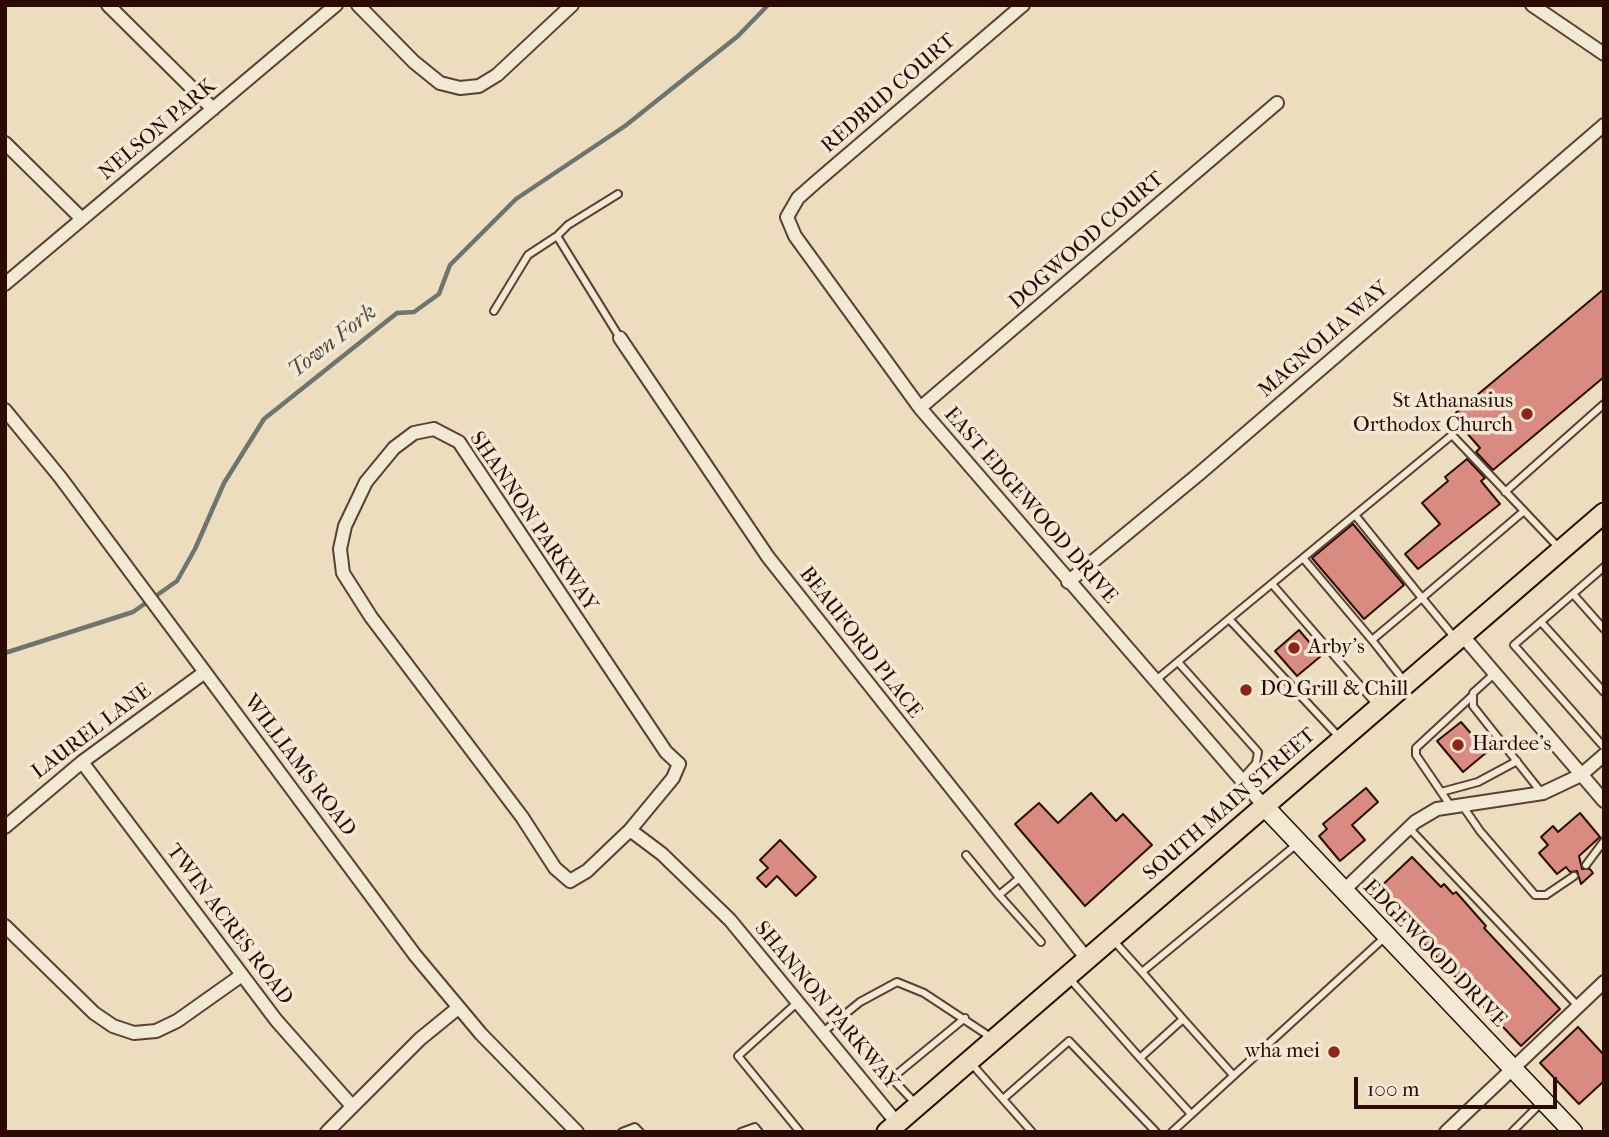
<!DOCTYPE html>
<style>
body{margin:0}
#map{position:relative;width:1609px;height:1137px;overflow:hidden;background:#ebddbd;font-family:"IM FELL French Canon",serif}
canvas{display:block}
.frame{position:absolute;inset:0;border:7px solid #2b0b02;pointer-events:none}
.scale{position:absolute;left:1354px;top:1077px;width:203px;height:32px;box-sizing:border-box;border:4px solid #2b0b02;border-top:0;padding-left:9px;font-size:21px;line-height:24px;white-space:nowrap;color:#2b0b02;-webkit-text-stroke:5px #f2e9d4;paint-order:stroke}
</style>
<div id="map">
<canvas width="1609" height="1137"></canvas>
<div class="frame"></div>
<div class="scale">100 m</div>
</div>
<script>
const ctx = document.querySelector('canvas').getContext('2d');
ctx.lineJoin = 'round';
const poly = rows => new Path2D(rows.map(r => 'M' + r).join(''));
function trace(path, color, width, dash) { ctx.strokeStyle = color; ctx.lineWidth = width; ctx.lineCap = dash ? 'butt' : 'round'; ctx.setLineDash(dash || []); ctx.stroke(path); }
function paint(path, color) { ctx.fillStyle = color; ctx.fill(path, 'evenodd'); }
function label(font, color, halo, rows, align = 'center') {
  ctx.font = font + ' "IM FELL French Canon",serif'; ctx.lineWidth = 7; ctx.setLineDash([]); ctx.textBaseline = 'middle'; ctx.strokeStyle = halo; ctx.fillStyle = color; for (const [text, x, y, turn = 0] of rows) {
    ctx.save(); ctx.translate(x, y); ctx.rotate((+turn || 0) * Math.PI / 180); ctx.textAlign = isNaN(turn) ? turn : align; if (halo) ctx.strokeText(text, 0, 0); ctx.fillText(text, 0, 0); ctx.restore();
  }
}
const stream = poly([
 [5,653,133,612,177,581,195,549,224,483,264,419,397,313,414,312,439,294,450,265,516,199,625,126,738,36,768,5]
]);
const building = poly([
 [1604,289,1604,377,1493,470,1476,452,1480,448,1452,416,1604,289],
 [1467,459,1485,478,1481,481,1500,504,1418,569,1405,554,1440,524,1422,503,1448,481,1445,477,1467,459],
 [1353,524,1404,585,1364,619,1312,558,1353,524],
 [1299,630,1321,656,1297,676,1275,651,1299,630],
 [1461,722,1487,752,1463,772,1437,741,1461,722],
 [1366,788,1378,802,1352,825,1365,840,1340,861,1319,836,1327,829,1323,824,1366,788],
 [1091,793,1116,821,1123,814,1152,845,1085,906,1015,824,1039,803,1058,823,1091,793],
 [1580,813,1600,837,1579,856,1582,869,1590,869,1593,873,1581,884,1577,871,1570,872,1566,867,1557,874,1539,853,1548,845,1541,837,1553,826,1558,832,1580,813],
 [780,840,816,877,796,896,777,876,766,887,757,878,768,868,760,860,780,840],
 [1412,857,1441,887,1444,884,1453,894,1456,892,1486,926,1484,928,1560,1009,1521,1046,1375,892,1412,857],
 [1578,1027,1604,1055,1604,1081,1579,1104,1540,1063,1578,1027]
]);
const lane = poly([
 [618,194,568,225,557,236,620,338],
 [494,311,528,255,557,236],
 [1505,492,1604,404],
 [1355,515,1422,598,1524,511],
 [1303,558,1372,640],
 [1604,567,1514,645,1604,747],
 [1272,584,1377,705],
 [1573,594,1604,629],
 [1229,619,1452,435,1560,549],
 [1541,622,1604,692],
 [1178,662,1258,752,1256,763,1241,780],
 [1494,674,1473,693,1473,706,1541,792],
 [1156,680,1229,619,1340,738],
 [1405,682,1372,640,1422,598,1455,638],
 [1441,792,1478,782,1517,761],
 [1450,805,1416,755,1416,748,1471,697],
 [1462,805,1480,831,1535,895,1546,895,1574,876],
 [1409,828,1578,1006],
 [966,855,999,895],
 [1586,865,1604,841],
 [1022,876,999,895,1041,942],
 [1113,940,1142,972,1297,844],
 [1070,979,1140,1058,1183,1019,1142,972],
 [799,1001,738,1056,800,1132],
 [1183,1019,1233,1075],
 [837,1020,916,1104],
 [823,1032,860,1002,897,982,924,993,992,1038],
 [1140,1058,1191,1114],
 [970,1062,1032,1132],
 [892,1078,965,1018],
 [1003,1099,1069,1041,1156,1132],
 [622,1132,635,1127,640,1132],
 [741,1132,755,1127,759,1132],
 [1172,1132,1384,938],
 [1512,1132,1542,1102]
]);
const street = poly([
 [108,5,213,109],
 [358,5,414,62,440,83,460,88,479,86,497,75,572,5],
 [1023,5,816,182,798,198,787,217,795,236,920,408,1264,806],
 [1532,5,1604,54],
 [5,143,82,219],
 [5,284,336,5],
 [620,338,768,557,1087,959],
 [920,408,1277,103],
 [5,410,60,477,415,955,481,1034,577,1132],
 [434,429,459,442,666,752,679,764,673,778,630,830,587,871,570,881,555,868,522,817,371,617,343,573,340,549,345,526,366,482,394,448,414,433,434,429],
 [1068,582,1200,473,1604,125],
 [1462,635,1604,801],
 [82,762,276,1020,352,1106],
 [5,827,82,762,205,672],
 [630,830,662,854,730,920,897,1123],
 [1343,891,1415,822,1437,809,1543,793,1581,775,1604,755],
 [5,926,94,1013,113,1026,134,1033,156,1031,177,1021,242,975],
 [327,1132,420,1039,458,1008],
 [1446,1132,1604,982]
]);
const secondary = poly([
 [1264,806,1573,1132]
]);
const primary = poly([
 [887,1132,1604,513]
]);
const markers = [
 [1527,414,7,"#8f2418"],
 [1294,648,7,"#8f2418"],
 [1246,690,7,"#8f2418"],
 [1458,745,7,"#8f2418"],
 [1334,1052,7,"#8f2418"]
];
const streetNames = [
 ["REDBUD COURT",889,94,-41],
 ["NELSON PARK",158,130,-40],
 ["DOGWOOD COURT",1087,241,-41],
 ["MAGNOLIA WAY",1324,340,-41],
 ["EAST EDGEWOOD DRIVE",1030,506,49],
 ["SHANNON PARKWAY",533,522,56],
 ["BEAUFORD PLACE",860,643,52],
 ["LAUREL LANE",92,732,-37],
 ["WILLIAMS ROAD",299,766,53],
 ["SOUTH MAIN STREET",1230,805,-41],
 ["TWIN ACRES ROAD",229,925,53],
 ["EDGEWOOD DRIVE",1434,954,46],
 ["SHANNON PARKWAY",826,1006,50]
];
const poiNames = [
 ["St Athanasius",1513,402,"right"],
 ["Orthodox Church",1513,426,"right"],
 ["Arby's",1308,648],
 ["DQ Grill & Chill",1260,690],
 ["Hardee's",1472,745],
 ["wha mei",1320,1052,"right"]
];
const waterNames = [
 ["Town Fork",333,342,-38]
];
trace(stream, '#6d756e', 4.5);
paint(building, '#d98b82');
trace(building, '#2b0b02', 2);
trace(lane, '#5b4031', 10);
trace(street, '#5b4031', 16);
trace(secondary, '#2b0b02', 21);
trace(primary, '#2b0b02', 23);
trace(lane, '#f2e9d4', 6);
trace(street, '#f2e9d4', 12);
trace(secondary, '#f2e9d4', 18);
trace(primary, '#ebddbd', 19);
for (const [x, y, r, color] of markers) { const dot = new Path2D(); dot.arc(x, y, r, 0, 2 * Math.PI); ctx.fillStyle = color; ctx.fill(dot); trace(dot, '#f2e9d4', 2.5); }
label('21px', '#2b0b02', '#f2e9d4', streetNames);
label('21px', '#2b0b02', '#f2e9d4', poiNames, 'left');
label('italic 23px', '#524941', '#f2e9d4', waterNames);
</script>
